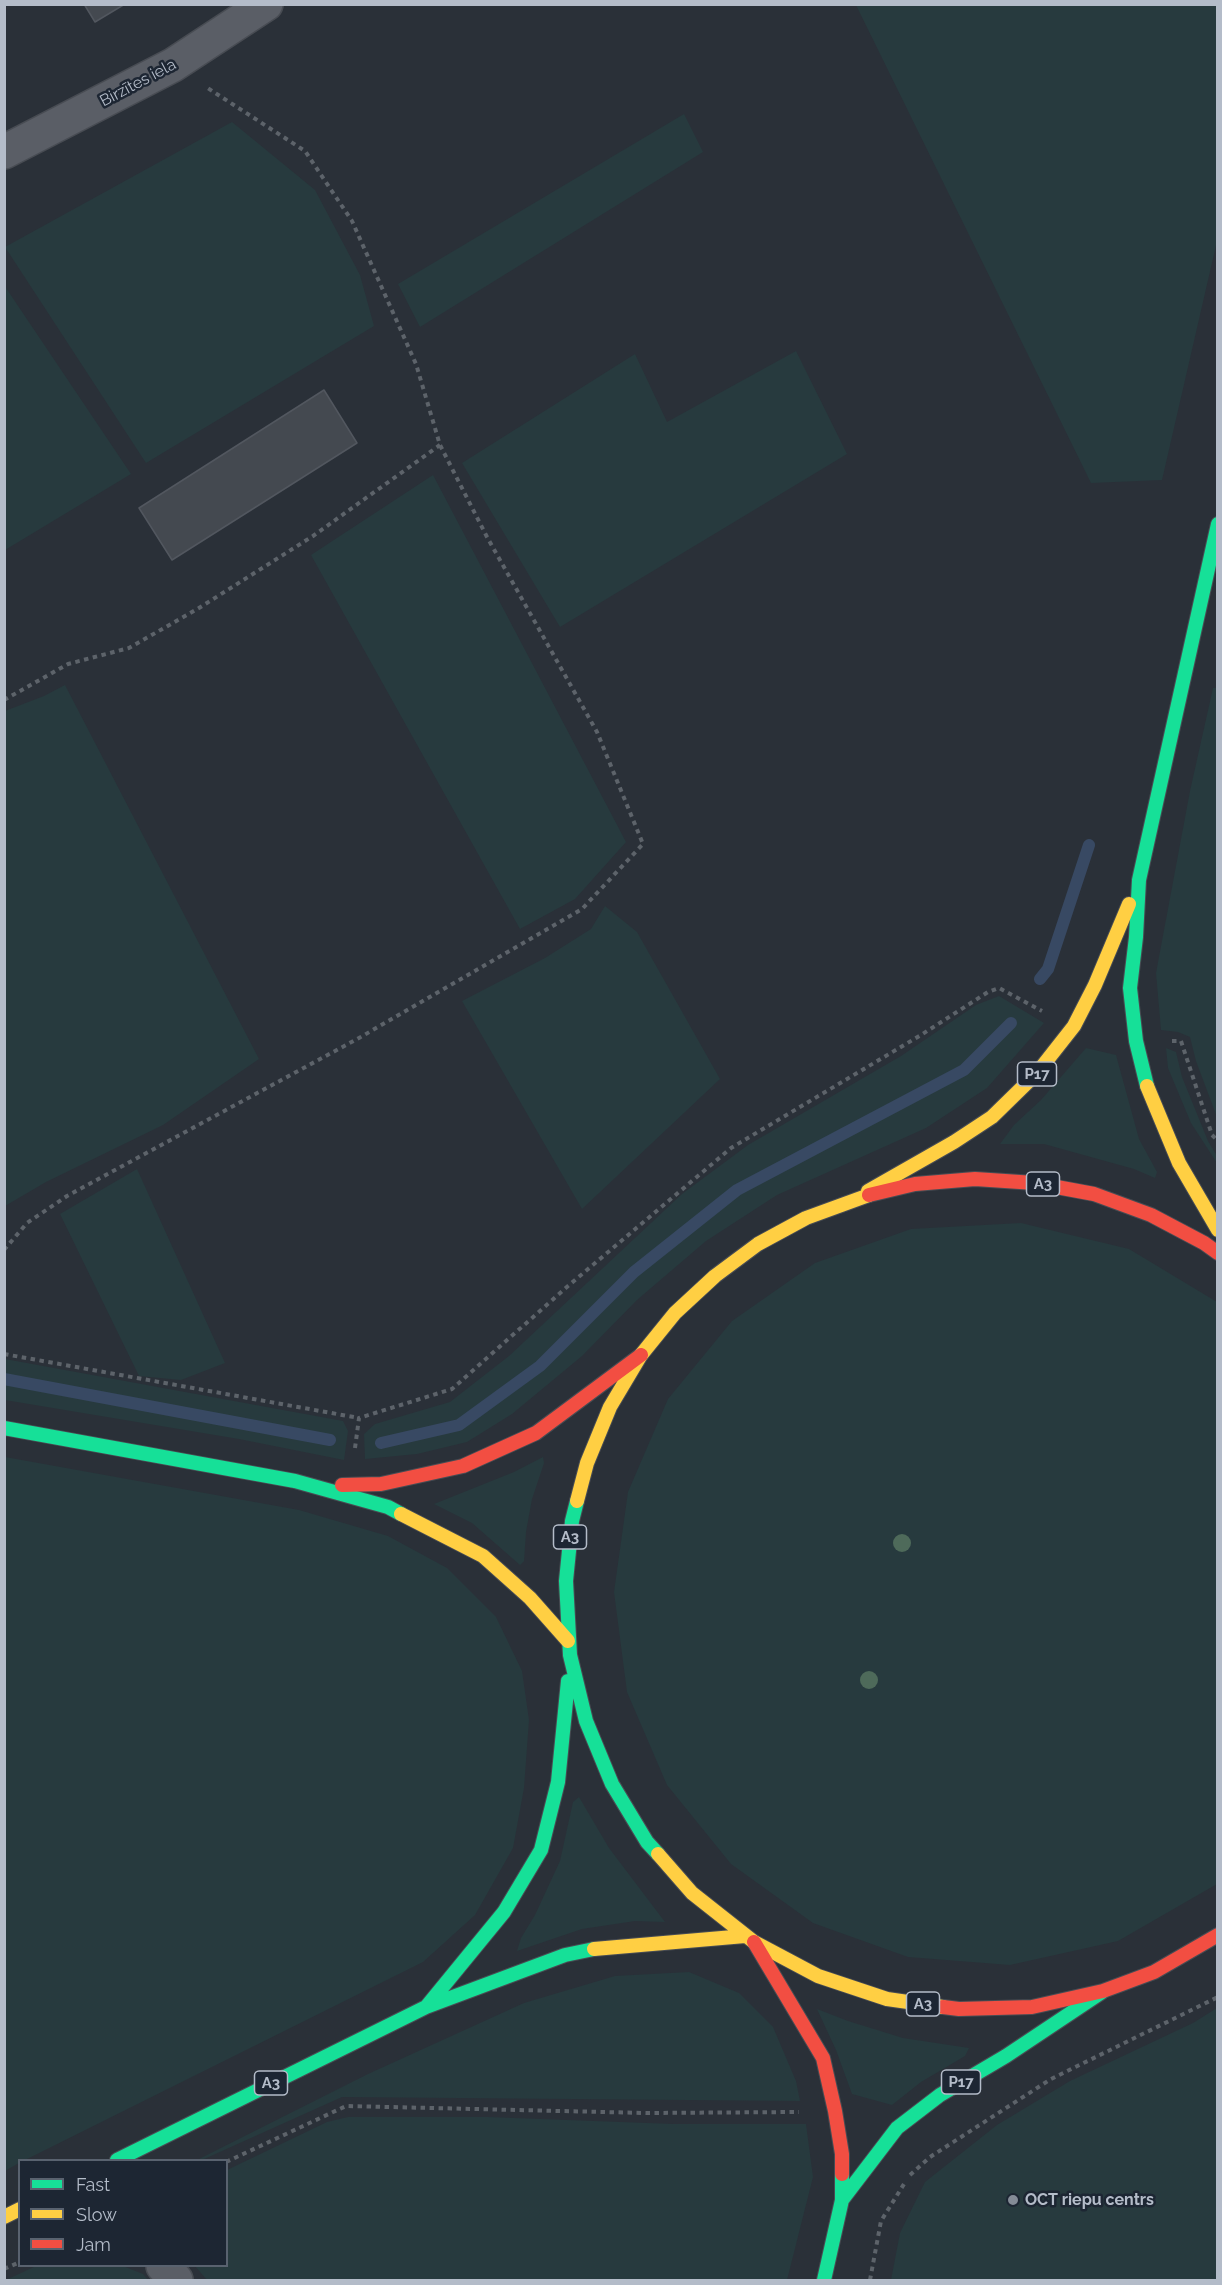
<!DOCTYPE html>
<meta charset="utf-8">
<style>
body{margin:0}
#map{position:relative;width:1222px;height:2285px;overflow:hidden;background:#2a3038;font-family:Raleway,sans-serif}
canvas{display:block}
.frame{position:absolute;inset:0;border:6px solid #b4bcc9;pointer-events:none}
.legend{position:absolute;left:18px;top:2159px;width:210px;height:108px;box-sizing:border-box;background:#1d2633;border:2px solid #59626f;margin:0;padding:8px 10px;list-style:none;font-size:18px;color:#b4bcc9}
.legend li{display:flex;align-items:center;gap:12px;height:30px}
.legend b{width:30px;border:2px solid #59626f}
</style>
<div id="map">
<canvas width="1222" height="2285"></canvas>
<div class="frame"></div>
<ul class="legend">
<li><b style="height:8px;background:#16e098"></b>Fast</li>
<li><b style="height:8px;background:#ffcf43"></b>Slow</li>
<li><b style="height:8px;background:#f24e42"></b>Jam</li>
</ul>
</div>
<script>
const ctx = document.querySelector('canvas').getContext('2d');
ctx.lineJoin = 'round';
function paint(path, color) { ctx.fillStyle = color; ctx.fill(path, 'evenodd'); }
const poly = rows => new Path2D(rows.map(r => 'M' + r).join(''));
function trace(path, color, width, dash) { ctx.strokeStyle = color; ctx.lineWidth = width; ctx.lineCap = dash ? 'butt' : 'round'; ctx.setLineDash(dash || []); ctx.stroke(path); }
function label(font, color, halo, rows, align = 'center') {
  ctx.font = font + ' Raleway,sans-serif'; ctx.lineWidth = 5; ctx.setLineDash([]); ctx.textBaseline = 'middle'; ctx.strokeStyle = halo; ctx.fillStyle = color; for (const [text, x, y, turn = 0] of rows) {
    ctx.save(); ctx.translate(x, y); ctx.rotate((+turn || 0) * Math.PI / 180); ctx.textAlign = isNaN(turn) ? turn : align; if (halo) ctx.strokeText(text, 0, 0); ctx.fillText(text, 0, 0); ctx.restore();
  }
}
const green = poly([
 [856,5,1217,5,1217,241,1162,480,1091,483],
 [684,114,703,152,420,327,398,284],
 [232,122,315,190,360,275,374,326,146,463,5,247],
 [4,285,131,474,5,550,4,550],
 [796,351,847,454,560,627,462,463,635,354,667,422],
 [433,475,626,842,575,899,520,929,311,555],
 [65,685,259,1059,163,1125,46,1182,5,1206,5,711,44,696],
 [1213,688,1218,688,1217,1117,1196,1061,1190,1037,1178,1032,1161,1030,1156,973,1190,791],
 [605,906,637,932,720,1079,582,1209,462,1001,545,958,591,929],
 [999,996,1044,1023,987,1088,926,1128,777,1195,706,1241,637,1300,582,1356,512,1414,467,1442,417,1454,365,1459,364,1434,375,1424,450,1402,509,1356,682,1194,748,1145,901,1056,976,1005],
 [1086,1048,1116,1055,1139,1139,1157,1172,1155,1178,1134,1169,1044,1144,1000,1144,1014,1125,1041,1100],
 [1166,1048,1176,1052,1182,1077,1208,1141,1217,1156,1217,1163,1191,1123,1168,1068],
 [137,1169,225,1363,181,1380,139,1376,60,1214],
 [1021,1223,1129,1249,1217,1302,1217,1884,1118,1941,1010,1965,908,1957,813,1923,731,1864,667,1785,627,1692,614,1592,628,1492,668,1399,732,1321,815,1263,911,1229],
 [5,1359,343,1421,348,1431,344,1460,239,1439,5,1400],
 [5,1457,299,1510,388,1536,447,1568,496,1617,522,1671,529,1720,524,1788,513,1848,475,1915,423,1962,25,2160,20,2160,19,2163,5,2171],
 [543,1457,544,1463,532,1499,526,1532,524,1561,520,1565,472,1523,434,1504,514,1472],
 [579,1797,609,1848,665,1922,635,1921,582,1929,517,1951,521,1938,535,1915,560,1861,573,1802],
 [689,1972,739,1993,773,2027,796,2081,800,2101,342,2097,202,2160,197,2160,368,2074,524,2003,615,1976],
 [1217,2008,1217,2280,891,2280,900,2233,925,2182,997,2125,1070,2081,1193,2023],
 [817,2009,848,2021,903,2038,969,2048,965,2056,921,2082,892,2105,852,2094,836,2050],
 [348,2117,488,2117,673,2124,806,2124,813,2177,787,2280,207,2280,195,2266,226,2266,227,2170,327,2122],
 [36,2266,123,2266,143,2274,148,2280,6,2280]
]);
const stream = poly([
 [1040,979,1048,969,1089,845],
 [4,1379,330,1440],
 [381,1443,459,1425,540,1366,634,1272,737,1190,964,1070,1011,1023]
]);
const building = poly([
 [84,4,125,4,95,22,84,4],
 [324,390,357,443,172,560,139,508,324,390]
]);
const path = poly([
 [4,700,68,664,129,648,199,608,313,536,440,445],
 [1172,1041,1181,1041,1212,1135,1218,1141],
 [4,1250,27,1223,67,1196,359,1038,582,909,643,844,597,732,487,537,440,445,416,364,352,221,305,151,206,87],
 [4,1354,359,1418],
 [355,1448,359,1418,452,1389,568,1286,731,1148,921,1035,988,992,999,988,1042,1011],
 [226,2162,346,2106,646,2113,799,2112],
 [910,2175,930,2157,1051,2079,1218,1997],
 [4,2269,20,2262],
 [870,2280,881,2221,904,2184]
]);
const street = poly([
 [4,152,173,65,266,4],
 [163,2266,176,2280]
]);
const fast = poly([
 [1147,1086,1136,1041,1130,988,1136,937,1139,880,1218,524],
 [4,1428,295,1481,388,1507,401,1514],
 [577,1501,572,1521,566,1581,570,1655,586,1721,612,1784,647,1842,658,1854],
 [427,2006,504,1912,541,1850,558,1782,568,1681],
 [117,2160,426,2007,565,1955,594,1949],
 [842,2200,897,2128,940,2095,1006,2056,1102,1992],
 [824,2280,842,2200,842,2174]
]);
const slow = poly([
 [1147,1086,1179,1163,1218,1230],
 [868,1191,954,1142,992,1117,1037,1073,1074,1026,1095,985,1129,904],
 [577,1501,587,1463,610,1407,641,1355,675,1313,715,1276,758,1244,806,1218,869,1195],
 [401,1514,483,1556,530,1598,568,1641],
 [658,1854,692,1893,754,1942,818,1976,887,1999,943,2007],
 [594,1949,745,1936],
 [4,2217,20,2209]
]);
const jam = poly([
 [869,1195,915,1184,975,1179,1035,1183,1094,1194,1151,1215,1204,1243,1218,1253],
 [342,1485,381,1484,463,1466,536,1433,641,1355],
 [754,1942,823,2058,835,2111,842,2154,842,2174],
 [943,2007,959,2009,1032,2007,1103,1991,1154,1972,1218,1935]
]);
const trees = [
 [902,1543],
 [869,1680]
];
const markers = [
 [1013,2200,6,"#848b96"]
];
const shields = [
 [1037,1074,39],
 [1043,1184,33],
 [570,1537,33],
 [923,2004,33],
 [961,2082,39],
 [271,2083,33]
];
const shieldNames = [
 ["P17",1037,1074],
 ["A3",1043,1184],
 ["A3",570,1537],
 ["A3",923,2004],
 ["P17",961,2082],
 ["A3",271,2083]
];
const streetNames = [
 ["Birzītes iela",138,83,-28]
];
const poiNames = [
 ["OCT riepu centrs",1025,2200]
];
paint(green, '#273a3e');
trace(stream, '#384963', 12);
paint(building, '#444950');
trace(building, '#52575f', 1.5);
trace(street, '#484c53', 36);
trace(fast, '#484c53', 16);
trace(slow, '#484c53', 16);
trace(jam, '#484c53', 16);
trace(path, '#5d636a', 4, [4.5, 4.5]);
trace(street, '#5a5e66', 33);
trace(fast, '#16e098', 14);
trace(slow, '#ffcf43', 14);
trace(jam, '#f24e42', 14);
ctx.fillStyle = '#4e6a5a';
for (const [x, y] of trees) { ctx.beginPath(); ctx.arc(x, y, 9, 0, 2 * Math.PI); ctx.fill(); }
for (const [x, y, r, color] of markers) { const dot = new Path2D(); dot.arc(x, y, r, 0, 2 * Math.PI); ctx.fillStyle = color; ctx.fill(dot); trace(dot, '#1d2633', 2); }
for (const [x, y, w] of shields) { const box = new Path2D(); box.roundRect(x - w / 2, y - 12, w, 24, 4.5); ctx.fillStyle = '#1d2633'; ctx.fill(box); trace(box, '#b4bcc9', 1.5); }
label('bold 15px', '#b4bcc9', null, shieldNames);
label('16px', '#b4bcc9', '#1d2633', streetNames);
label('bold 16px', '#b4bcc9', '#1d2633', poiNames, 'left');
</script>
